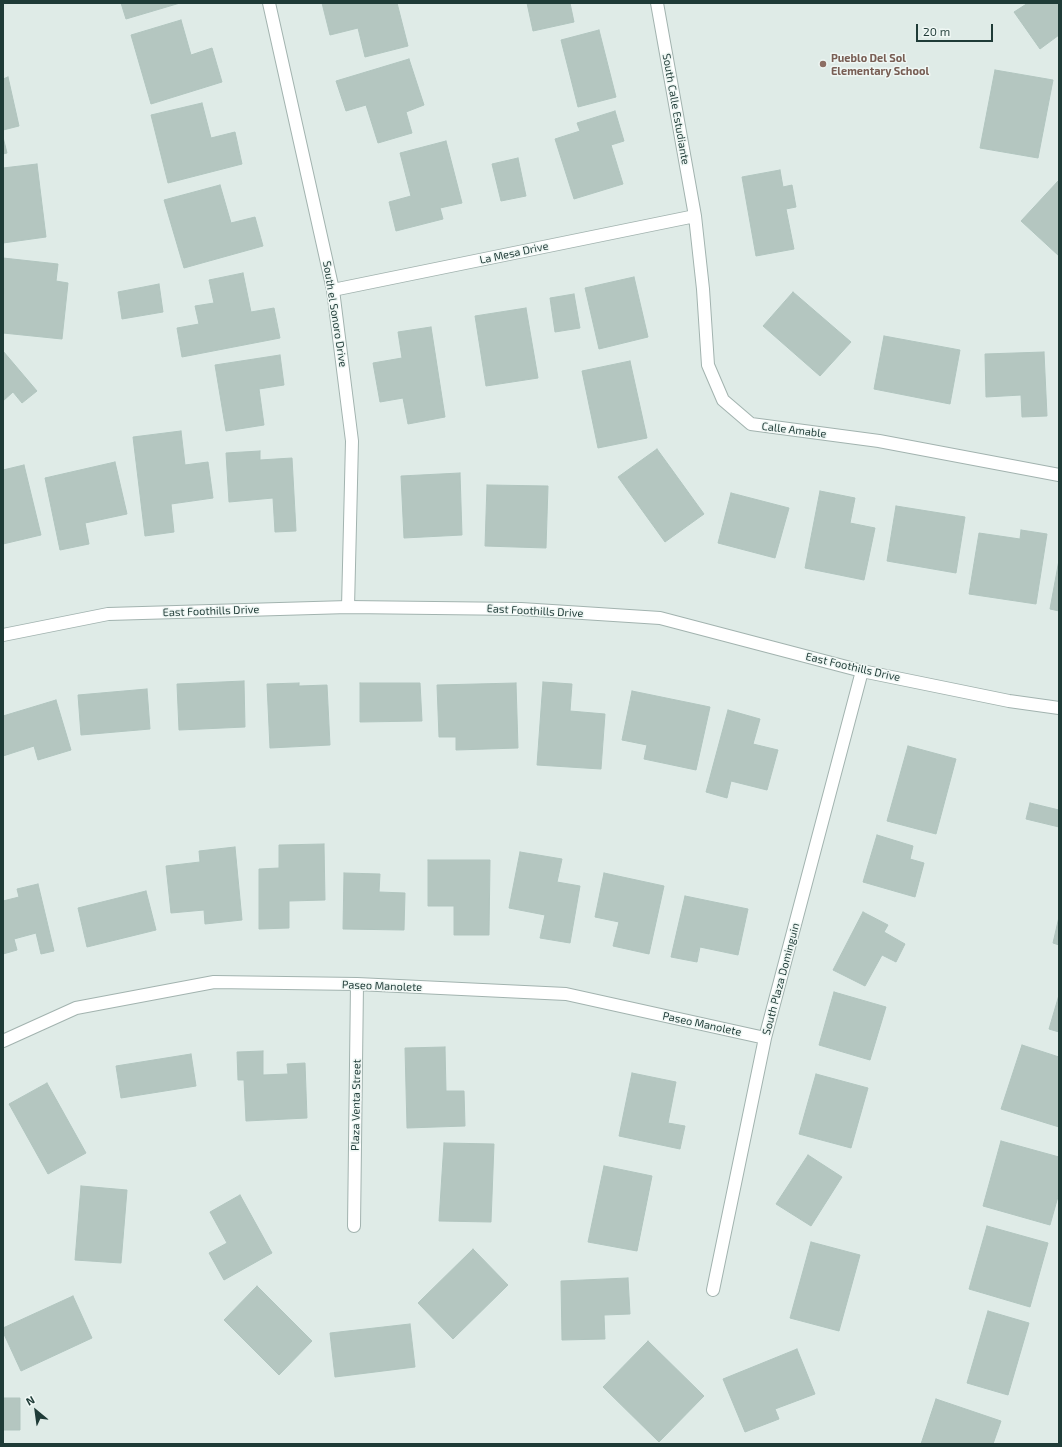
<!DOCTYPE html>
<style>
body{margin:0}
#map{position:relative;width:1062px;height:1447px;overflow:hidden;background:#dfebe7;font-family:"Exo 2",sans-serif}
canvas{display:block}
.frame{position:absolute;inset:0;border:4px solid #1f3b37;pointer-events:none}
.north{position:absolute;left:16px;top:1391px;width:40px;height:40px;-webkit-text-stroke:3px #eff7f4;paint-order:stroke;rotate:331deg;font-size:11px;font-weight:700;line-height:16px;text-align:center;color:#1f3b37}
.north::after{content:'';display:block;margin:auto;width:14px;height:18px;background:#1f3b37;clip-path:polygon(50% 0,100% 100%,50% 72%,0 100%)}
.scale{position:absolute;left:916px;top:24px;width:77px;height:18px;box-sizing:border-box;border:2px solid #1f3b37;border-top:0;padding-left:5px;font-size:12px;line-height:14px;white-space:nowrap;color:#1f3b37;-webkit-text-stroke:3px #eff7f4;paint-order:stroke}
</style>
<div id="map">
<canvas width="1062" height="1447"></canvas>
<div class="frame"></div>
<div class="north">N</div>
<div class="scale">20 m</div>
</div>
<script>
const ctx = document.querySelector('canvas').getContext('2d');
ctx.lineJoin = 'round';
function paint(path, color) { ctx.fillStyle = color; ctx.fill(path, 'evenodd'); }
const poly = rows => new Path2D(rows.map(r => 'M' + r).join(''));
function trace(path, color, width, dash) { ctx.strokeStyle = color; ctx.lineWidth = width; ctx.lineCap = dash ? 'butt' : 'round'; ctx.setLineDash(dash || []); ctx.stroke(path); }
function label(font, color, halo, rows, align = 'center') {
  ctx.font = font + ' "Exo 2",sans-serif'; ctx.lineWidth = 3; ctx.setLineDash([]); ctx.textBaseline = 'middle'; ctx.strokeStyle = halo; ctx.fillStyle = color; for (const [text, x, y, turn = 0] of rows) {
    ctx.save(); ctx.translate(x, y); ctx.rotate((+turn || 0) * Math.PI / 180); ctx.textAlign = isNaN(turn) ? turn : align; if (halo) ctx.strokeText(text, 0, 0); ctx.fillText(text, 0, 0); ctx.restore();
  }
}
const building = poly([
 [121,3,180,3,126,19,121,3],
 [322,3,397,3,408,46,365,57,358,28,330,35,322,3],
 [527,3,570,3,574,22,533,31,527,3],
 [1028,3,1059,3,1059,35,1040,49,1014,12,1028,3],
 [181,20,191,55,212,48,222,82,151,104,131,35,181,20],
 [599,30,616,97,578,107,561,40,599,30],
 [409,59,424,105,406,112,412,133,378,143,366,105,346,111,336,81,409,59],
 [995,70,1053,80,1038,158,980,148,995,70],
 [8,77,19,126,3,130,3,79,8,77],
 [202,103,211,138,235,132,242,164,168,183,151,115,202,103],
 [615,111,624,141,611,145,623,184,574,199,555,139,580,131,577,123,615,111],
 [3,137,7,153,3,154,3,137],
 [446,141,462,203,440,208,443,219,396,231,389,202,411,196,400,153,446,141],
 [518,158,526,196,501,201,492,164,518,158],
 [37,164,46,237,3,243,3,168,37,164],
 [780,170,783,187,792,185,796,207,786,209,794,249,756,256,742,177,780,170],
 [1059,180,1059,256,1021,221,1059,180],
 [220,185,231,223,255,217,263,246,184,268,164,200,220,185],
 [3,258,58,264,56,281,68,283,62,339,3,333,3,300,4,288,3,287,3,258],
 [243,273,251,312,274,308,280,338,182,357,177,328,199,324,195,306,214,303,209,280,243,273],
 [634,277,648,337,599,349,585,288,634,277],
 [159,284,163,312,122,319,118,292,159,284],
 [793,292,851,342,820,376,763,326,793,292],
 [574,294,580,328,555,332,550,298,574,294],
 [526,308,538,378,486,386,475,316,526,308],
 [431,327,445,417,408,424,403,398,380,402,373,363,402,358,398,332,431,327],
 [884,336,960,350,950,404,874,389,884,336],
 [3,351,37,391,22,403,13,392,3,401,3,351],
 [1044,352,1047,416,1022,417,1021,395,986,397,985,354,1044,352],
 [280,355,284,385,259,389,264,425,226,431,215,365,280,355],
 [630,361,647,438,598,448,582,371,630,361],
 [181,431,185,465,208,462,213,498,171,504,174,532,145,536,133,437,181,431],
 [657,449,704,514,665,542,618,477,657,449],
 [260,451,260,460,292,458,296,531,275,532,273,498,229,502,226,453,260,451],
 [115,462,127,514,85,523,89,544,60,550,45,478,115,462],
 [24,465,41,535,3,544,3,470,24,465],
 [460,473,462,535,404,538,401,476,460,473],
 [487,485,548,486,546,548,485,546,487,485],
 [820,491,855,498,850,523,875,528,864,580,805,568,820,491],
 [731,493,789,508,775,558,718,543,731,493],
 [896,506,965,517,956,573,887,561,896,506],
 [1021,530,1047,534,1036,604,969,594,979,533,1020,539,1021,530],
 [1059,560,1059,611,1050,609,1059,560],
 [244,681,245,727,179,730,177,684,244,681],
 [543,682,572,684,570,711,605,714,601,769,537,765,543,682],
 [299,683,299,686,327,685,330,745,270,748,267,684,299,683],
 [360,683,420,683,422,721,360,722,360,683],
 [516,683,518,748,456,750,456,737,439,737,437,685,516,683],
 [147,689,150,729,81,735,78,695,147,689],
 [632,691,710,707,696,770,644,759,647,745,622,740,632,691],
 [56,700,71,750,38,760,34,746,3,756,3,716,56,700],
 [728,710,760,719,753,744,778,750,767,790,731,781,727,798,706,792,728,710],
 [908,746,956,759,936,834,887,821,908,746],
 [1030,803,1059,810,1059,827,1026,819,1030,803],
 [877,835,913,846,910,859,924,863,915,897,863,882,877,835],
 [324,844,325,900,289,901,289,928,259,929,259,869,279,868,279,845,324,844],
 [235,847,242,920,205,924,204,910,171,913,166,866,200,862,199,851,235,847],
 [520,852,562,859,557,882,580,886,570,943,540,938,545,915,509,908,520,852],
 [428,860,490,860,489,935,454,935,454,906,428,906,428,860],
 [344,873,380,874,379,892,405,893,404,930,343,929,344,873],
 [604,873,664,886,649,954,613,946,619,922,595,917,604,873],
 [38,884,54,951,41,954,36,933,14,939,17,950,3,954,3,901,19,897,17,889,38,884],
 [146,891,156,930,87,947,78,908,146,891],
 [685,896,748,909,738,955,700,947,697,962,671,957,685,896],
 [863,912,888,925,884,932,905,944,896,962,882,955,865,986,833,970,863,912],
 [1059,917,1059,945,1053,943,1059,917],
 [834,992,886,1007,870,1060,819,1045,834,992],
 [1059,995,1059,1032,1049,1029,1059,995],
 [1022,1045,1059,1057,1059,1127,1001,1109,1022,1045],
 [445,1047,446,1091,464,1091,465,1126,407,1128,405,1048,445,1047],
 [263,1051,263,1075,288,1074,287,1064,305,1063,307,1118,246,1121,244,1080,238,1080,237,1052,263,1051],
 [191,1054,196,1086,121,1098,116,1066,191,1054],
 [632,1073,676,1082,668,1123,685,1126,680,1149,619,1136,632,1073],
 [816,1074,868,1088,851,1148,799,1134,816,1074],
 [47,1083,86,1153,48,1174,9,1104,47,1083],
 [1001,1141,1059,1157,1059,1193,1050,1225,983,1206,1001,1141],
 [444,1143,494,1144,491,1222,439,1221,444,1143],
 [808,1155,842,1177,811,1226,776,1204,808,1155],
 [604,1166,652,1176,637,1251,588,1242,604,1166],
 [81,1186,127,1190,121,1263,75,1260,81,1186],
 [240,1195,272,1253,224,1280,209,1253,227,1243,210,1212,240,1195],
 [987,1226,1048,1243,1030,1307,969,1289,987,1226],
 [811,1242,860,1255,839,1331,790,1318,811,1242],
 [473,1249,508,1285,453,1339,418,1303,473,1249],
 [628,1278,630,1314,604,1315,605,1339,562,1340,561,1281,628,1278],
 [257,1286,312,1341,279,1375,224,1320,257,1286],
 [73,1296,92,1338,21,1371,3,1332,3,1328,73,1296],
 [988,1311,1029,1323,1008,1395,967,1383,988,1311],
 [410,1324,415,1367,335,1377,330,1333,410,1324],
 [648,1341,704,1396,659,1442,603,1387,648,1341],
 [797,1349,815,1394,775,1409,779,1419,745,1432,723,1379,797,1349],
 [3,1398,20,1398,20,1430,3,1430,3,1398],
 [936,1399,1001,1421,993,1444,921,1444,936,1399]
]);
const minor = poly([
 [269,3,333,290,352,441,348,607],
 [657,3,695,216,703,289,708,365,723,400,751,424,879,441,1059,475],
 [333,290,695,216],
 [3,1041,76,1008,214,982,357,984,566,994,765,1038],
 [354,1226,357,984],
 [713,1290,765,1038,862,671]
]);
const tertiary = poly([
 [3,635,108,614,348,607,521,609,660,618,862,671,1009,701,1059,708]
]);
const markers = [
 [823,64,4,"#8d6e63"]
];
const educationNames = [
 ["Pueblo Del Sol",831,58],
 ["Elementary School",831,71]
];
const streetNames = [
 ["South Calle Estudiante",676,109,80],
 ["La Mesa Drive",514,253,-12],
 ["South el Sonoro Drive",335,314,81],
 ["Calle Amable",794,430,7],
 ["East Foothills Drive",211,611,-2],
 ["East Foothills Drive",535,611,3],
 ["East Foothills Drive",853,667,13],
 ["South Plaza Dominguin",781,979,-75],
 ["Paseo Manolete",382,986,2],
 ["Paseo Manolete",702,1024,12],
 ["Plaza Venta Street",356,1105,-89]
];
paint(building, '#b4c6c0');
trace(building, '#b1c5bf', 1);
trace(minor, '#a2b3af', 14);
trace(tertiary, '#a2b3af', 14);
trace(minor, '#fff', 12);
trace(tertiary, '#fff', 12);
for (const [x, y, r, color] of markers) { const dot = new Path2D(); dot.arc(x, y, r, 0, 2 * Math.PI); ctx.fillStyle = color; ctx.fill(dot); trace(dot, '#eff7f4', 1.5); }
label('bold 11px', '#785e54', '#eff7f4', educationNames, 'left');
label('11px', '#1f3b37', '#eff7f4', streetNames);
</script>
